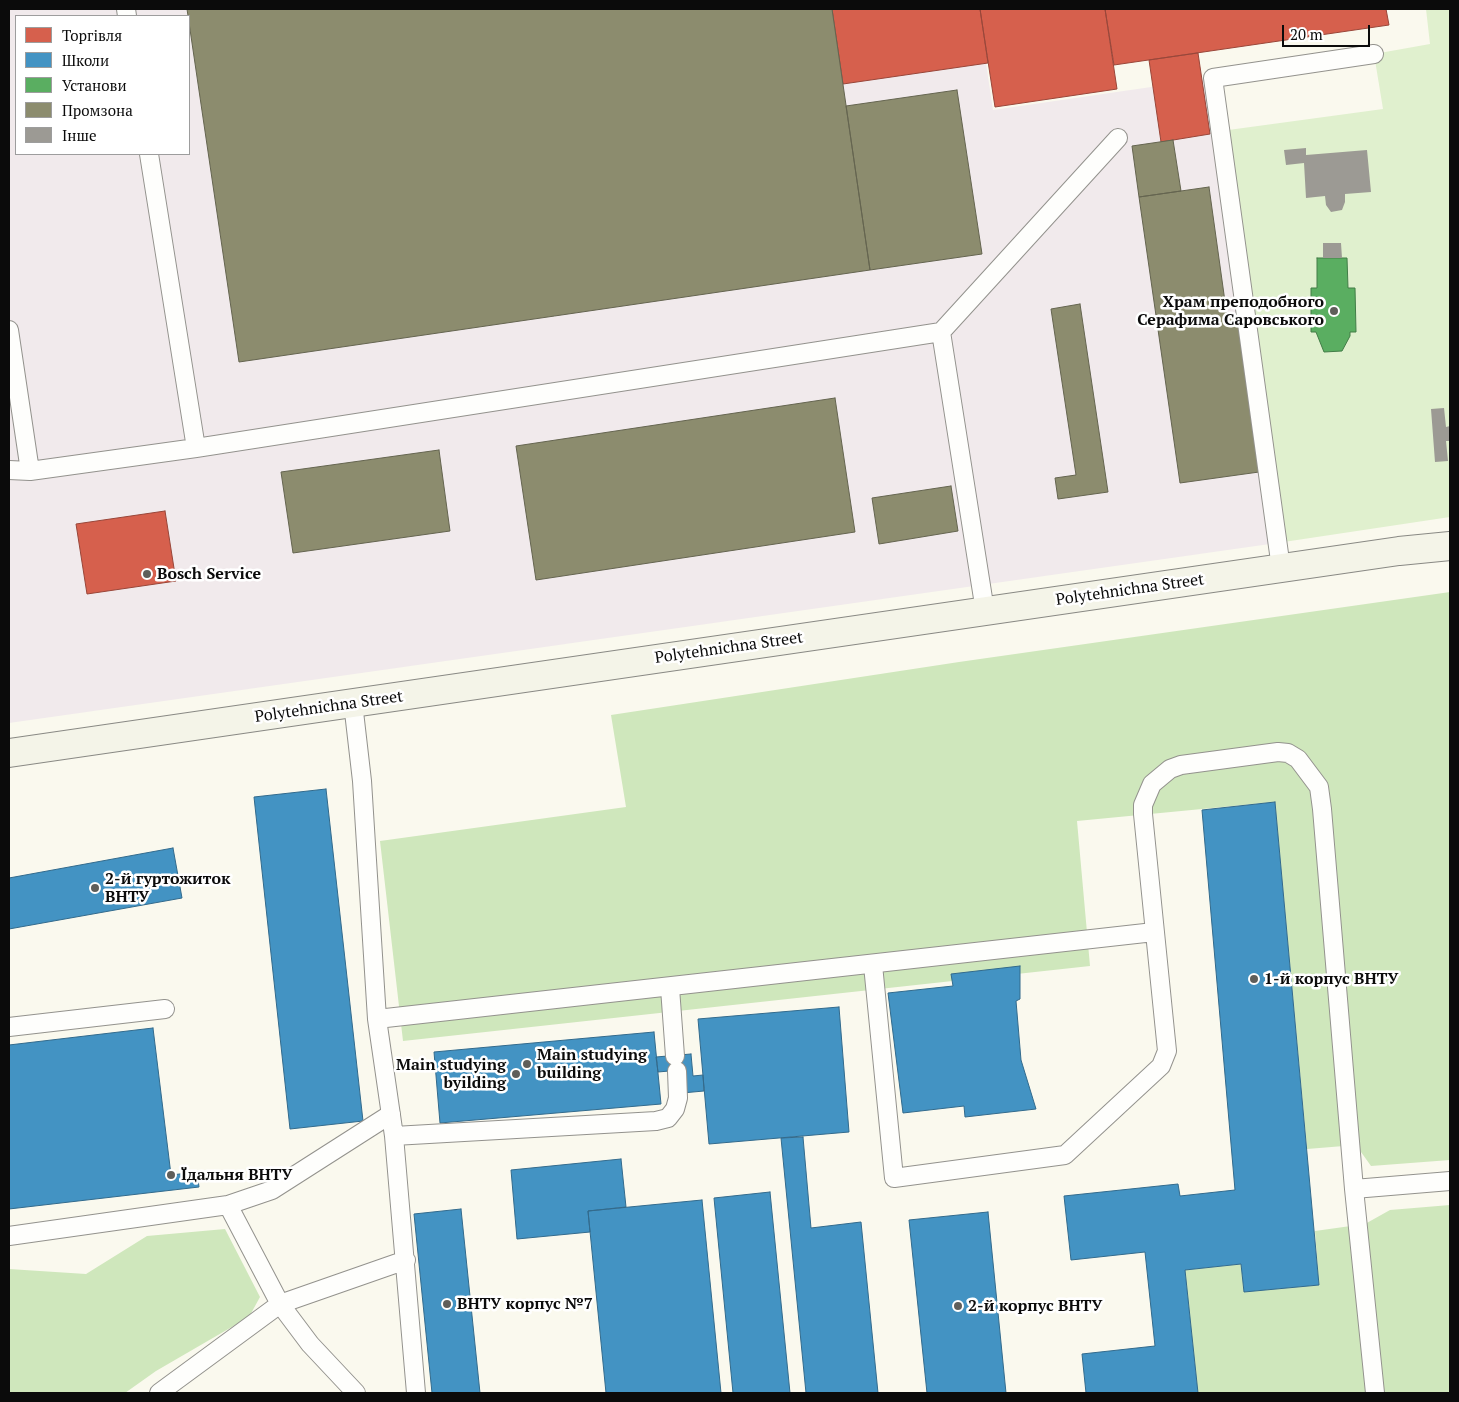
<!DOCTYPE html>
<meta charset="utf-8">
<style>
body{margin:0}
#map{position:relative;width:1459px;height:1402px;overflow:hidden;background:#faf9ee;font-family:"PT Serif",serif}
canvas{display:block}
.frame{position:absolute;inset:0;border:10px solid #0b0b0b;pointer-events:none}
.legend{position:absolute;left:15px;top:15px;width:175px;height:140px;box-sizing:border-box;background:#fff;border:1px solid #9d9d9d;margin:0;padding:6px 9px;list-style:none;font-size:15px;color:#0b0b0b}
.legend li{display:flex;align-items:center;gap:10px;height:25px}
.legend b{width:25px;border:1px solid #9d9d9d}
.scale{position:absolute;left:1282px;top:25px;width:88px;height:22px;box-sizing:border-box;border:2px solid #0b0b0b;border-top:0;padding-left:6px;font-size:15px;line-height:18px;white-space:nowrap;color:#0b0b0b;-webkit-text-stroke:4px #fff;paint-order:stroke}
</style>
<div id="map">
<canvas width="1459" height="1402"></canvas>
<div class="frame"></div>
<ul class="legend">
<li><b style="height:14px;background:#d6604d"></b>Торгівля</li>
<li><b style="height:14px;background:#4393c3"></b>Школи</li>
<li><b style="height:14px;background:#5aae61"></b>Установи</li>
<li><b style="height:14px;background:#8c8c6e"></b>Промзона</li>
<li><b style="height:14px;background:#9c9a94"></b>Інше</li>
</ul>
<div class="scale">20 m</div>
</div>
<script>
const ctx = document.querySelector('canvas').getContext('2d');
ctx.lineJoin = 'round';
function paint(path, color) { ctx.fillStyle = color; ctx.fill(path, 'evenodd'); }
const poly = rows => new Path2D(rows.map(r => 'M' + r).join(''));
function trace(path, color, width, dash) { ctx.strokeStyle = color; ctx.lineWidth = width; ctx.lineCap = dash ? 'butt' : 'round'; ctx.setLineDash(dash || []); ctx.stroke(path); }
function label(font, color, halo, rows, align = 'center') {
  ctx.font = font + ' "PT Serif",serif'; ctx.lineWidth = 5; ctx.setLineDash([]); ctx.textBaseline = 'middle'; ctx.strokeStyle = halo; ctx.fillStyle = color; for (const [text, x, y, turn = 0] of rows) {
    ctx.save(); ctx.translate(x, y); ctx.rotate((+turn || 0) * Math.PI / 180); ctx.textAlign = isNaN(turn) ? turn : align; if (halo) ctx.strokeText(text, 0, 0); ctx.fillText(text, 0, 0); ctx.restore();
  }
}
const industrial = poly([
 [9,9,978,9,993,110,1213,78,1277,543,9,723],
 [16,16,189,16,189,154,16,154]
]);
const green = poly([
 [1426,9,1450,9,1450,517,1277,543,1221,131,1383,109,1374,54,1430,44]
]);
const forest = poly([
 [1450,592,1450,1160,1371,1166,1356,1145,1307,1149,1275,802,1077,821,1090,966,403,1041,380,841,626,807,611,715,959,662],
 [1450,1205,1450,1393,1198,1393,1185,1270,1241,1264,1244,1292,1319,1285,1315,1231,1365,1224,1390,1210],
 [225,1229,260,1297,249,1317,156,1371,125,1393,9,1393,9,1269,86,1274,147,1236]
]);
const shops = poly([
 [832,9,980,9,988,63,843,84,832,9],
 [980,9,1105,9,1117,89,995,107,980,9],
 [1105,9,1386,9,1389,25,1114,65,1105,9],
 [1198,53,1210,134,1161,142,1149,60,1198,53],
 [165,511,176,581,87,594,76,524,165,511]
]);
const schools = poly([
 [326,789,363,1121,290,1129,254,797,326,789],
 [1275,802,1319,1285,1244,1292,1241,1264,1185,1270,1198,1393,1086,1393,1082,1354,1155,1346,1145,1252,1071,1260,1064,1196,1178,1184,1180,1196,1235,1190,1202,810,1275,802],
 [173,848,182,898,9,929,9,878,173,848],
 [1020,966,1020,999,1016,1001,1021,1060,1036,1109,965,1117,964,1106,903,1113,888,993,953,986,951,974,1020,966],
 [839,1007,849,1132,709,1144,698,1019,839,1007],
 [153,1028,171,1175,197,1172,199,1187,9,1209,9,1045,153,1028],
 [654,1032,661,1104,440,1123,434,1052,654,1032],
 [691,1054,693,1076,703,1075,704,1091,682,1093,680,1070,658,1072,656,1057,691,1054],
 [803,1137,811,1228,861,1222,878,1393,806,1393,781,1138,803,1137],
 [621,1159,626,1207,588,1211,590,1232,517,1239,511,1170,621,1159],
 [770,1192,790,1393,733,1393,714,1198,770,1192],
 [702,1200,721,1393,606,1393,588,1211,702,1200],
 [461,1209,480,1393,432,1393,414,1214,461,1209],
 [988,1212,1006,1393,927,1393,909,1220,988,1212]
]);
const public = poly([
 [1317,258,1347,258,1348,288,1355,288,1356,332,1350,332,1350,336,1342,351,1324,352,1316,332,1311,332,1311,288,1317,288,1317,258]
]);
const industry = poly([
 [187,9,832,9,870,270,239,362,187,9],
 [957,90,982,254,870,270,846,106,957,90],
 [1173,140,1181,191,1139,197,1132,146,1173,140],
 [1209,187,1227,316,1237,314,1259,472,1180,483,1139,197,1209,187],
 [1080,304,1108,492,1058,499,1055,478,1076,475,1051,309,1080,304],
 [835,398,855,532,536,580,516,446,835,398],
 [439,450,450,531,293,553,281,472,439,450],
 [951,486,958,531,879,544,872,498,951,486]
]);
const building = poly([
 [1306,148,1306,155,1367,150,1371,192,1345,194,1345,202,1342,210,1331,212,1326,205,1325,196,1306,198,1304,163,1286,165,1284,150],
 [1323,243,1341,243,1342,258,1323,258],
 [1444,408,1446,427,1450,426,1450,441,1446,441,1448,461,1435,462,1431,409]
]);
const lane = poly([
 [126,9,127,16],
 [149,154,196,448],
 [9,330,30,471],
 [941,332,985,611],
 [9,470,30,471,196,448,941,332,1118,138],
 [1281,568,1213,78,1374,54],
 [353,703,362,781,377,1019,394,1136,416,1393],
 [873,965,894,1178,1065,1155,1161,1066,1167,1051,1143,814,1143,805,1152,784,1170,769,1181,765,1278,752,1288,753,1298,759,1319,787,1322,809,1354,1189,1375,1393],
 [670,988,675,1056],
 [377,1019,1154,932],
 [9,1027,165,1009],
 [394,1136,656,1121,668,1118,675,1109,678,1098,677,1071],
 [1354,1189,1450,1181],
 [228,1205,280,1304,310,1344,356,1393],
 [9,1236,228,1205,272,1190,391,1114],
 [159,1393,280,1304,406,1260]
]);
const secondary = poly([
 [9,753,1399,551,1450,546]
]);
const markers = [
 [1334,311,5,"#5f5e5a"],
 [147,574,5,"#5f5e5a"],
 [95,888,5,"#5f5e5a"],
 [1254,979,5,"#5f5e5a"],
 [527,1064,5,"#5f5e5a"],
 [516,1074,5,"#5f5e5a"],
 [171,1175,5,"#5f5e5a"],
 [447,1304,5,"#5f5e5a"],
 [958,1306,5,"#5f5e5a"]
];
const poiNames = [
 ["Храм преподобного",1324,302,"right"],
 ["Серафима Саровського",1324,320,"right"],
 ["Bosch Service",157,574],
 ["2-й гуртожиток",105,879],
 ["ВНТУ",105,897],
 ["1-й корпус ВНТУ",1264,979],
 ["Main studying",537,1055],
 ["building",537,1073],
 ["Main studying",506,1065,"right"],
 ["byilding",506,1083,"right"],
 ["Їдальня ВНТУ",181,1175],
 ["ВНТУ корпус №7",457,1304],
 ["2-й корпус ВНТУ",968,1306]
];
const streetNames = [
 ["Polytehnichna Street",1130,590,-8],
 ["Polytehnichna Street",729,648,-8],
 ["Polytehnichna Street",329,707,-8]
];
paint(industrial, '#f1eaec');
paint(green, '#e0f0ce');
paint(forest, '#cfe7bc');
paint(shops, '#d6604d');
trace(shops, '#994639', 1);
paint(schools, '#4393c3');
trace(schools, '#326a8c', 1);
paint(public, '#5aae61');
trace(public, '#427d47', 1);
paint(industry, '#8c8c6e');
trace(industry, '#656550', 1);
paint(building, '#9c9a94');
trace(lane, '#93928d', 20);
trace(secondary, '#898984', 30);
trace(lane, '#fefefc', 18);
trace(secondary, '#f4f4e8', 28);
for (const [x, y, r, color] of markers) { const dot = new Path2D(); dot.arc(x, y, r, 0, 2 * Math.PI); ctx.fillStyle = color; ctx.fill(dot); trace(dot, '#fff', 2); }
label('bold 16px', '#0b0b0b', '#fff', poiNames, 'left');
label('16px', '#0b0b0b', '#fff', streetNames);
</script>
